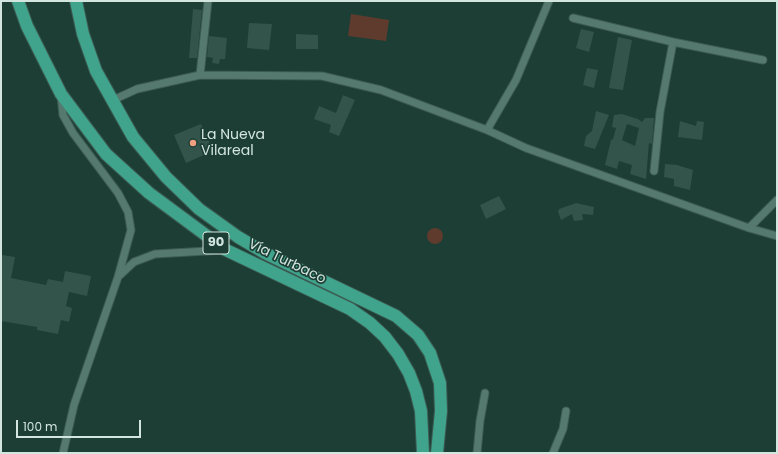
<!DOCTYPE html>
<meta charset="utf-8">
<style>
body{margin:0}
#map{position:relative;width:778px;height:454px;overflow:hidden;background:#1c3e35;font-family:Poppins,sans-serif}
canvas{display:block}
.frame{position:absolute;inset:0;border:2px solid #d2e5de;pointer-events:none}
.scale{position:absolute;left:16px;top:420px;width:125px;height:18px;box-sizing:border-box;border:2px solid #d2e5de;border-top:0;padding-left:5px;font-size:12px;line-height:14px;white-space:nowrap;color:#d2e5de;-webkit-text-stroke:3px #1c3e35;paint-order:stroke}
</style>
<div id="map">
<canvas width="778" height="454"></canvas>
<div class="frame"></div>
<div class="scale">100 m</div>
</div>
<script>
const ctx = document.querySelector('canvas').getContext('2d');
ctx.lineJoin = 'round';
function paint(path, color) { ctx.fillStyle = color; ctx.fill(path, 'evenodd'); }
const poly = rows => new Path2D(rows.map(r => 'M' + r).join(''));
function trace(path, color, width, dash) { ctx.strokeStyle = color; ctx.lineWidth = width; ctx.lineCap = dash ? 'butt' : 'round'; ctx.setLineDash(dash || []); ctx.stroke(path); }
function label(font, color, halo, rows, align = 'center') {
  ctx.font = font + ' Poppins,sans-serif'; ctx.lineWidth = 3.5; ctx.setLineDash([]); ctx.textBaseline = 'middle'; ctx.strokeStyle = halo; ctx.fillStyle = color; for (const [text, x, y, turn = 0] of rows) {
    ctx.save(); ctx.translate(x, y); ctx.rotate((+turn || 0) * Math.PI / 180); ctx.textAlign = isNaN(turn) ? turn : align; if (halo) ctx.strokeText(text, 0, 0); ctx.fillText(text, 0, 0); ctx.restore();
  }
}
const green = poly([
 [351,14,389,20,386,41,348,36],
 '427 236a8 8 0 1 1 16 0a8 8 0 1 1-16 0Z'
]);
const building = poly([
 [193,9,202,10,197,58,189,58],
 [249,23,272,24,269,50,247,48],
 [581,29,594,32,589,52,576,48],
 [296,34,318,35,318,49,296,49],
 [209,36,227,38,225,59,220,59,219,64,212,63,213,58,207,57],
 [618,37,632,40,623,90,609,88],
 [587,68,598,70,594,88,583,85],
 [343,95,355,100,339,136,329,132,331,125,314,119,319,106,336,113],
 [596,111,609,115,595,149,584,146,586,136,592,131],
 [622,114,638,119,642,122,645,118,654,118,652,144,649,143,646,179,630,174,632,165,619,161,617,169,605,165,611,140,613,139,616,128,612,127,614,115],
 [627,124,639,128,635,146,622,140],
 [680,121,696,126,697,121,704,122,702,140,678,137],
 [201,124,213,151,186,163,174,135],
 [665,164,677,165,693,170,690,190,674,186,674,179,664,177],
 [499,196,506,209,486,219,480,205],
 [576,203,594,207,593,215,582,214,583,220,574,221,572,214,561,220,558,212,559,209],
 [2,255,15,257,11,278,46,285,48,279,63,282,65,271,91,276,87,296,69,292,66,306,72,308,69,322,61,320,58,334,37,330,37,327,1,321]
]);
const street = poly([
 [573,18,673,42,763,60],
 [200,75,208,1],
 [61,96,63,115,73,133,118,193,128,212,131,230,118,277,74,405,63,453],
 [111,101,137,89,200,75,322,76,381,90,487,130,526,148,749,228,777,236],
 [487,130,516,80,549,1],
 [654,171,660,112,673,42],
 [749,228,777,200],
 [118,277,134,262,155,254,224,250],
 [477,453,480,421,485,393],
 [553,453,563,429,566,411]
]);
const highway = poly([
 [18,1,27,26,61,94,106,154,149,193,226,250,350,309,370,323,385,337,398,354,409,373,416,391,421,411,423,453],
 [76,1,83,34,96,71,133,137,166,177,199,209,238,237,265,253,396,316,418,335,430,353,440,383,441,411,437,453]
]);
const markers = [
 [193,143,4,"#f3a082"]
];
const shields = [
 [216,243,26]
];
const shieldNames = [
 ["90",216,243]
];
const poiNames = [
 ["La Nueva",201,135],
 ["Vilareal",201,151]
];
const streetNames = [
 ["Vía Turbaco",287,262,26]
];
paint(green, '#5f3b2e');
paint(building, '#32544a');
trace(street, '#3c5b53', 9);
trace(highway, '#3c5b53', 14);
trace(street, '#56796f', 7);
trace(highway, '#3fa48b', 12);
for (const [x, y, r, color] of markers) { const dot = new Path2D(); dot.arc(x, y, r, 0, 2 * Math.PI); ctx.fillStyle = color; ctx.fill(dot); trace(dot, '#1c3e35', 1.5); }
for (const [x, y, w] of shields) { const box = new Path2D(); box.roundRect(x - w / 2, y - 11, w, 22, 3); ctx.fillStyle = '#1c3e35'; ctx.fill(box); trace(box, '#d2e5de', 1); }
label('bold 13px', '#d2e5de', null, shieldNames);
label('14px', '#d2e5de', '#1c3e35', poiNames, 'left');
label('14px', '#d2e5de', '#1c3e35', streetNames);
</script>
